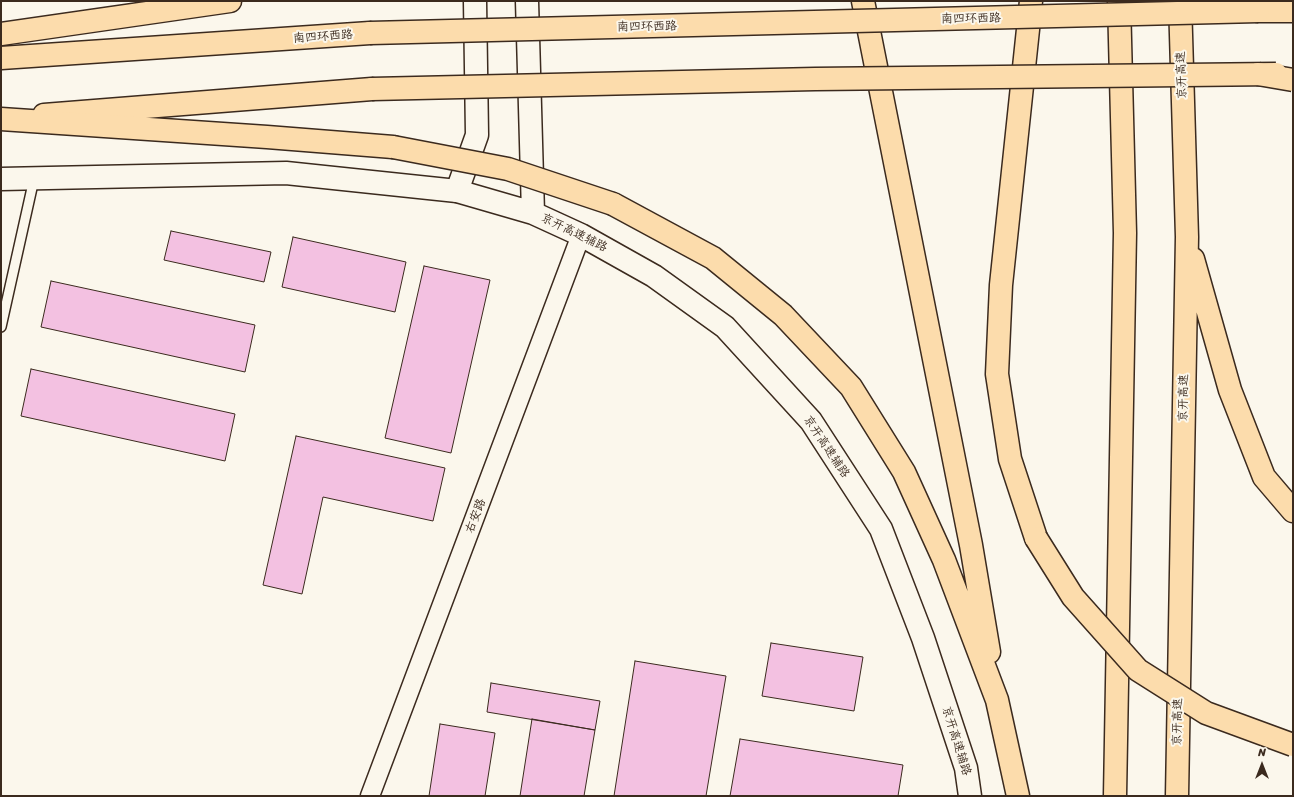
<!DOCTYPE html>
<meta charset="utf-8">
<style>
body{margin:0}
#map{position:relative;width:1294px;height:797px;overflow:hidden;background:#fbf7ec;font-family:Sriracha,sans-serif}
canvas{display:block}
.frame{position:absolute;inset:0;border:2px solid #3b2a1e;pointer-events:none}
.north{position:absolute;left:1242px;top:745px;width:40px;height:40px;-webkit-text-stroke:3px #fbf7ec;paint-order:stroke;rotate:0deg;font-size:11px;font-weight:700;line-height:16px;text-align:center;color:#3b2a1e}
.north::after{content:'';display:block;margin:auto;width:14px;height:18px;background:#3b2a1e;clip-path:polygon(50% 0,100% 100%,50% 72%,0 100%)}
</style>
<div id="map">
<canvas width="1294" height="797"></canvas>
<div class="frame"></div>
<div class="north">N</div>
</div>
<script>
const ctx = document.querySelector('canvas').getContext('2d');
ctx.lineJoin = 'round';
function paint(path, color) { ctx.fillStyle = color; ctx.fill(path, 'evenodd'); }
const poly = rows => new Path2D(rows.map(r => 'M' + r).join(''));
function trace(path, color, width, dash) { ctx.strokeStyle = color; ctx.lineWidth = width; ctx.lineCap = dash ? 'butt' : 'round'; ctx.setLineDash(dash || []); ctx.stroke(path); }
function label(font, color, halo, rows, align = 'center') {
  ctx.font = font + ' Sriracha,"LXGW WenKai TC",sans-serif'; ctx.lineWidth = 4; ctx.setLineDash([]); ctx.textBaseline = 'middle'; ctx.strokeStyle = halo; ctx.fillStyle = color; for (const [text, x, y, turn = 0] of rows) {
    ctx.save(); ctx.translate(x, y); ctx.rotate((+turn || 0) * Math.PI / 180); ctx.textAlign = isNaN(turn) ? turn : align; if (halo) ctx.strokeText(text, 0, 0); ctx.fillText(text, 0, 0); ctx.restore();
  }
}
const building = poly([
 [171,231,271,252,264,282,164,260,171,231],
 [293,237,406,262,395,312,282,287,293,237],
 [424,266,490,280,451,453,385,438,424,266],
 [51,281,255,325,245,372,41,327,51,281],
 [31,369,235,414,225,461,21,416,31,369],
 [296,436,445,468,433,521,323,497,302,594,263,585,296,436],
 [771,643,863,657,854,711,762,696,771,643],
 [635,661,726,676,706,796,614,796,635,661],
 [491,683,600,701,595,730,487,712,491,683],
 [532,719,595,730,584,796,520,796,532,719],
 [440,724,495,733,485,796,429,796,440,724],
 [740,739,903,765,898,796,730,796,740,739]
]);
const service = poly([
 [1,327,34,179]
]);
const minor = poly([
 [370,796,581,235]
]);
const tertiary = poly([
 [457,191,477,135,475,1]
]);
const secondary = poly([
 [527,1,533,213],
 [1,179,286,173,457,191,533,213,581,235,654,276,725,327,811,421,881,529,923,638,966,768,970,796]
]);
const trunk = poly([
 [1258,11,1293,11],
 [1,58,370,33],
 [44,115,372,89]
]);
const motorway = poly([
 [863,1,971,545,989,652],
 [1031,1,1001,285,997,374,1010,459,1036,538],
 [1,34,230,1],
 [1,119,267,137,393,147],
 [613,204,713,258,783,315,851,387,904,472,944,560,997,700,1018,796],
 [1193,259,1230,390,1264,477,1293,511],
 [1115,796,1125,233,1119,1],
 [1177,796,1187,237,1180,1]
]);
const trunkBridge = poly([
 [370,33,1258,11],
 [372,89,815,79,1276,74]
]);
const motorwayBridge = poly([
 [1258,74,1293,80],
 [393,147,508,169,613,204],
 [1036,538,1073,597,1138,670,1206,713,1293,745]
]);
const streetNames = [
 ["南四环西路",971,19,-1],
 ["南四环西路",647,27,-1],
 ["南四环西路",323,37,-4],
 ["京开高速",1182,75,-92],
 ["京开高速辅路",574,233,26],
 ["京开高速",1184,398,-89],
 ["京开高速辅路",826,447,56],
 ["右安路",476,516,-69],
 ["京开高速",1178,722,-89],
 ["京开高速辅路",956,741,73]
];
paint(building, '#f3c1e1');
trace(building, '#3b2a1e', 1);
trace(service, '#3b2a1e', 12);
trace(minor, '#3b2a1e', 21);
trace(tertiary, '#3b2a1e', 25);
trace(secondary, '#3b2a1e', 25);
trace(trunk, '#3b2a1e', 25);
trace(motorway, '#3b2a1e', 25);
trace(service, '#fbf7ec', 9);
trace(minor, '#fbf7ec', 18);
trace(tertiary, '#fbf7ec', 22);
trace(secondary, '#fbf7ec', 22);
trace(trunk, '#fcdcac', 22);
trace(motorway, '#fcdcac', 22);
trace(trunkBridge, '#3b2a1e', 25, []);
trace(motorwayBridge, '#3b2a1e', 25, []);
trace(trunkBridge, '#fcdcac', 22);
trace(motorwayBridge, '#fcdcac', 22);
label('12px', '#3b2a1e', '#fbf7ec', streetNames);
</script>
